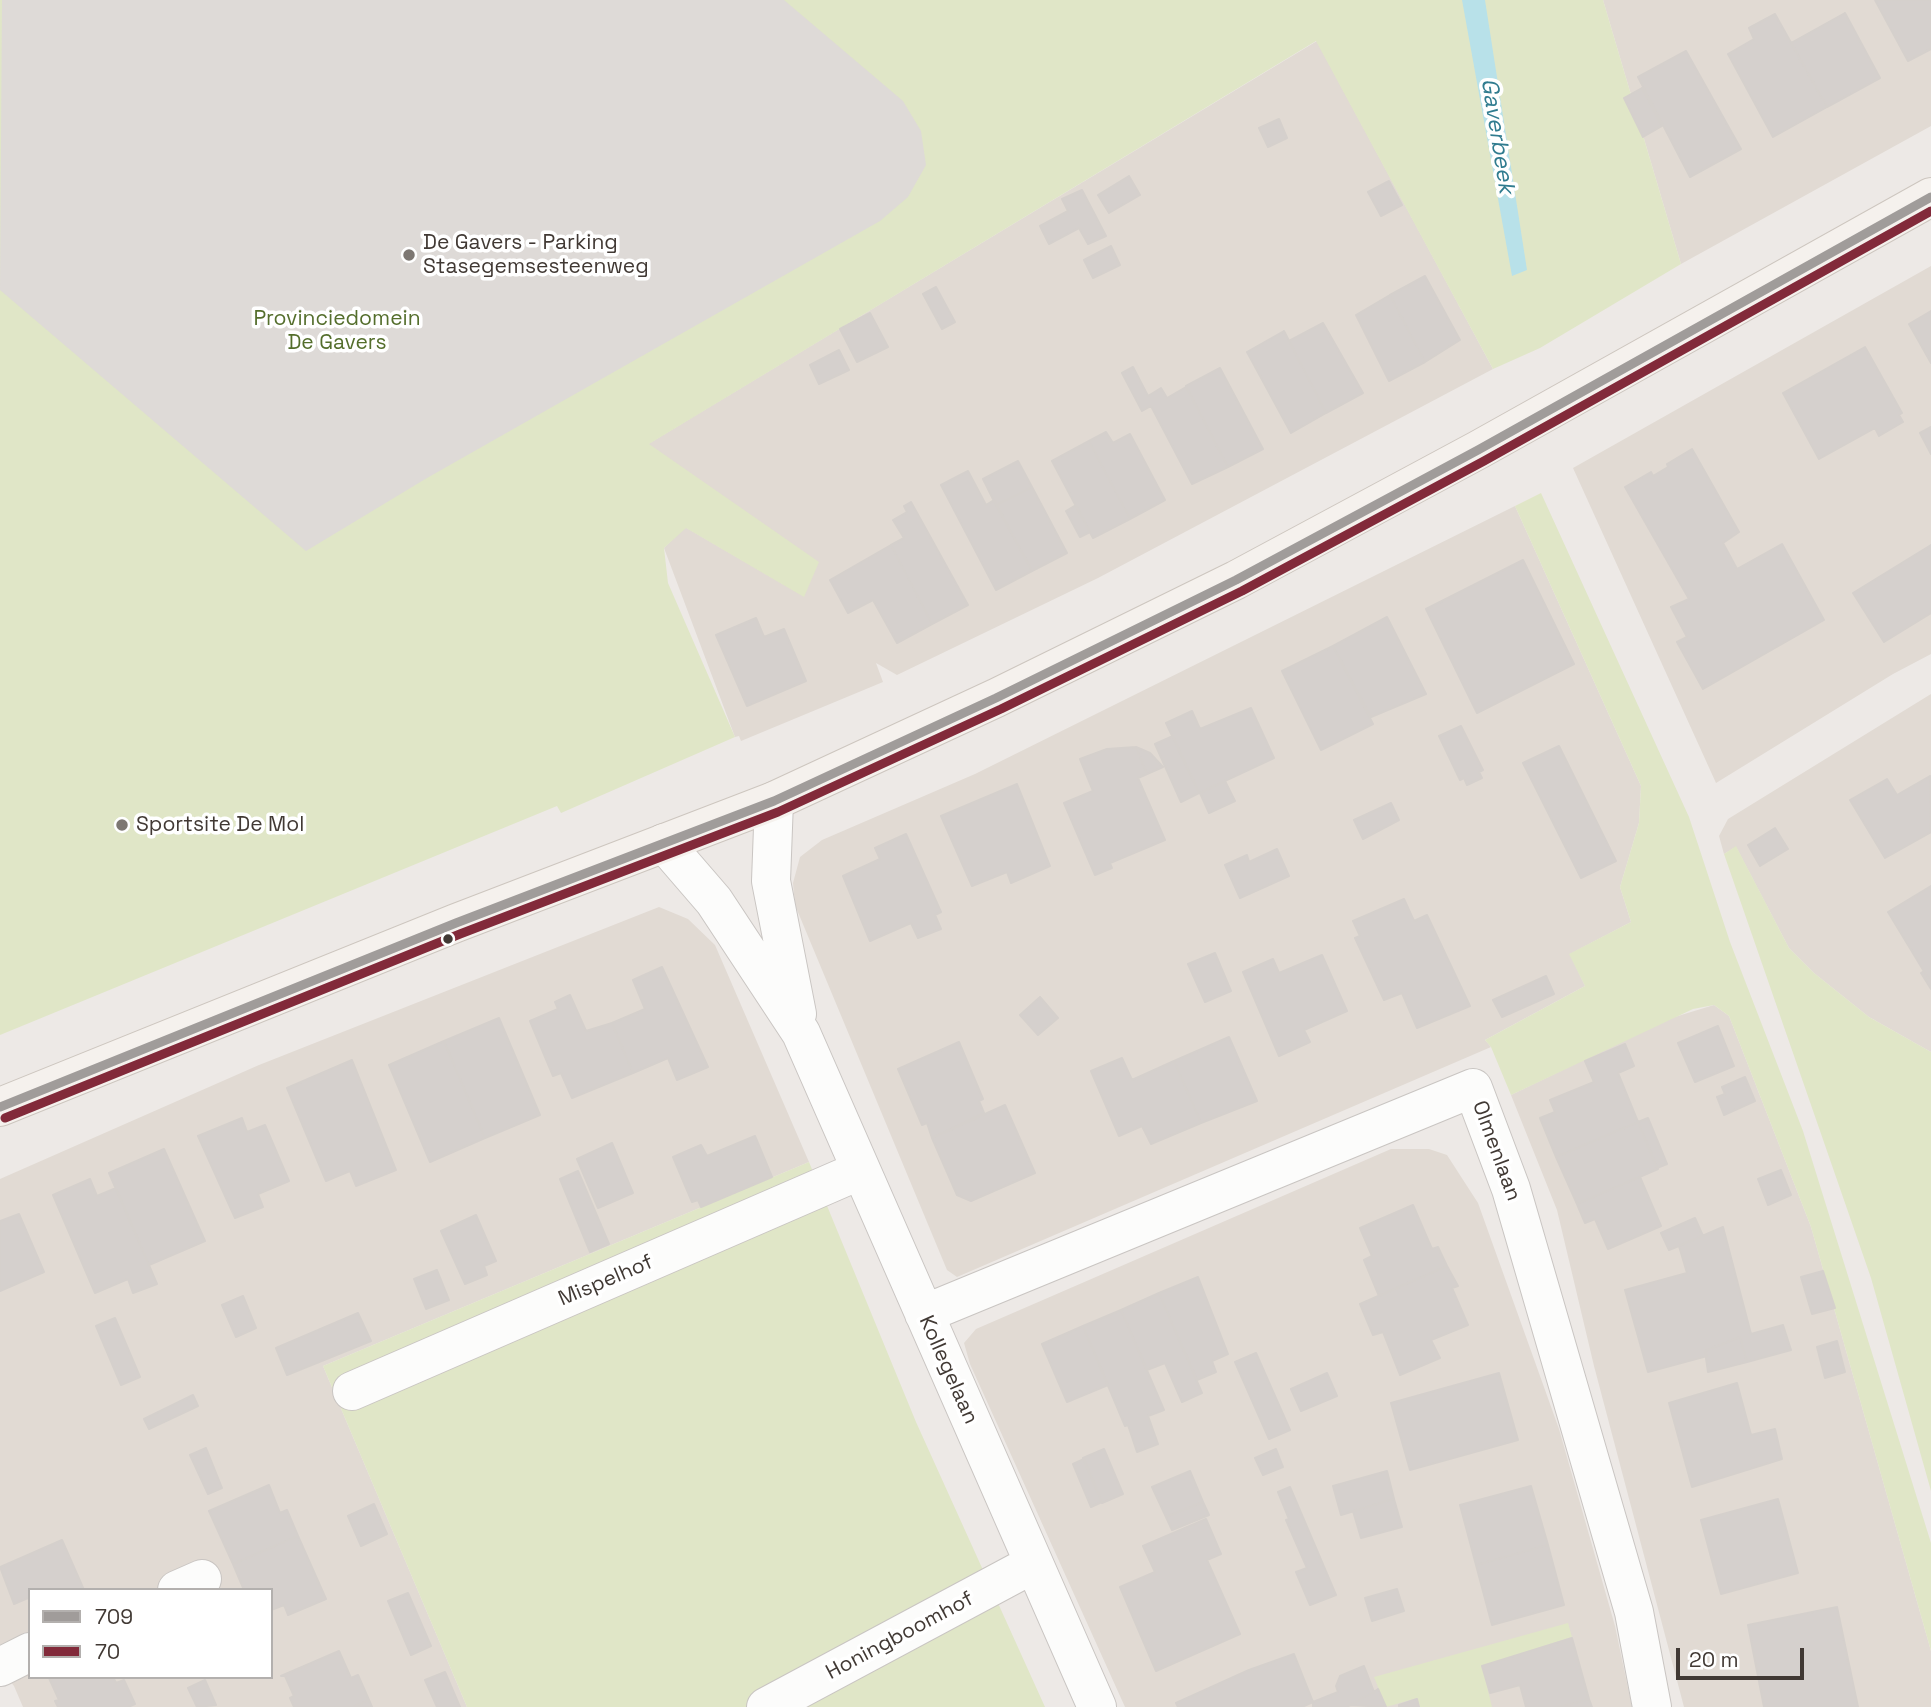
<!DOCTYPE html>
<style>
body{margin:0}
#map{position:relative;width:1931px;height:1707px;overflow:hidden;background:#ede9e6;font-family:"Space Grotesk",sans-serif}
canvas{display:block}
.legend{position:absolute;left:28px;top:1588px;width:245px;height:91px;box-sizing:border-box;background:#fff;border:2px solid #b3b0ae;margin:0;padding:9px 12px;list-style:none;font-size:21px;color:#413934}
.legend li{display:flex;align-items:center;gap:14px;height:35px}
.legend b{width:35px;border:2px solid #b3b0ae}
.scale{position:absolute;left:1676px;top:1648px;width:128px;height:32px;box-sizing:border-box;border:4px solid #413934;border-top:0;padding-left:9px;font-size:21px;line-height:24px;white-space:nowrap;color:#413934;-webkit-text-stroke:5px #fff;paint-order:stroke}
</style>
<div id="map">
<canvas width="1931" height="1707"></canvas>
<ul class="legend">
<li><b style="height:9px;background:#a09c9a"></b>709</li>
<li><b style="height:9px;background:#822a3a"></b>70</li>
</ul>
<div class="scale">20 m</div>
</div>
<script>
const ctx = document.querySelector('canvas').getContext('2d');
ctx.lineJoin = 'round';
function paint(path, color) { ctx.fillStyle = color; ctx.fill(path, 'evenodd'); }
const poly = rows => new Path2D(rows.map(r => 'M' + r).join(''));
function trace(path, color, width, dash) { ctx.strokeStyle = color; ctx.lineWidth = width; ctx.lineCap = dash ? 'butt' : 'round'; ctx.setLineDash(dash || []); ctx.stroke(path); }
function label(font, color, halo, rows, align = 'center') {
  ctx.font = font + ' "Space Grotesk",sans-serif'; ctx.lineWidth = 7; ctx.setLineDash([]); ctx.textBaseline = 'middle'; ctx.strokeStyle = halo; ctx.fillStyle = color; for (const [text, x, y, turn = 0] of rows) {
    ctx.save(); ctx.translate(x, y); ctx.rotate((+turn || 0) * Math.PI / 180); ctx.textAlign = isNaN(turn) ? turn : align; if (halo) ctx.strokeText(text, 0, 0); ctx.fillText(text, 0, 0); ctx.restore();
  }
}
const residential = poly([
 [1603,0,1931,0,1931,126,1681,264],
 [1317,41,1493,369,1098,578,897,675,876,663,883,682,741,741,739,736,735,737,664,548,685,527,804,596,648,444],
 [1931,266,1931,654,1893,674,1716,783,1573,468],
 [1515,506,1641,786,1639,823,1620,887,1631,922,1570,954,1585,986,1485,1040,1491,1047,957,1277,947,1270,795,905,793,883,800,857,822,840,975,774],
 [1931,694,1931,1052,1869,1017,1814,973,1789,948,1736,847,1724,854,1719,836,1728,819],
 [659,907,688,919,715,945,809,1162,323,1366,467,1707,23,1707,14,1686,0,1669,0,1179,259,1065],
 [30,1590,271,1590,271,1677,30,1677],
 [1714,1005,1729,1016,1811,1227,1931,1651,1931,1707,1684,1707,1594,1366,1557,1210,1511,1095,1668,1019],
 [1391,1149,1429,1149,1447,1155,1478,1203,1559,1429,1615,1626,1632,1707,1125,1707,970,1364,964,1343,976,1329]
]);
const green = poly([
 [0,0,1603,0,1681,264,1540,348,1493,369,1316,41,649,444,819,562,804,597,686,528,664,548,668,583,735,737,561,813,557,806,0,1035],
 [1541,493,1689,817,1730,942,1803,1131,1931,1543,1931,1651,1811,1227,1729,1016,1714,1005,1693,1009,1511,1095,1491,1047,1485,1040,1585,986,1569,954,1631,922,1620,887,1639,823,1641,786,1515,506],
 [1736,846,1789,948,1814,973,1869,1017,1931,1052,1931,1491,1871,1278,1724,854],
 [809,1162,916,1422,1045,1707,467,1707,323,1366],
 [1568,1623,1572,1637,1482,1666,1492,1707,1420,1707,1417,1698,1386,1707,1374,1677]
]);
const parking = poly([
 [2,0,784,0,903,101,921,131,926,165,908,197,880,221,427,478,306,551,0,290]
]);
const water = poly([
 [1462,0,1485,0,1527,270,1512,276]
]);
const building = poly([
 [1875,0,1931,0,1931,49,1908,61,1875,0],
 [1845,13,1880,78,1827,107,1791,43,1845,13],
 [1775,14,1827,107,1773,137,1728,54,1754,39,1749,28,1775,14],
 [1686,51,1741,149,1690,177,1638,77,1686,51],
 [1642,88,1662,126,1643,137,1624,98,1642,88],
 [1279,119,1287,138,1268,147,1259,128,1279,119],
 [1129,176,1140,195,1109,213,1098,195,1129,176],
 [1389,181,1402,205,1381,216,1368,192,1389,181],
 [1082,190,1106,236,1088,244,1079,228,1049,244,1040,226,1068,211,1062,199,1082,190],
 [1111,246,1120,265,1093,278,1084,260,1111,246],
 [1425,276,1460,340,1425,362,1390,295,1425,276],
 [936,287,955,322,942,329,923,294,936,287],
 [1390,295,1425,362,1389,381,1356,315,1390,295],
 [1931,311,1931,363,1909,324,1931,311],
 [870,313,888,347,857,362,840,329,870,313],
 [1323,323,1363,393,1326,413,1289,341,1323,323],
 [1284,331,1326,413,1291,433,1247,352,1284,331],
 [1865,347,1902,413,1899,415,1903,422,1879,436,1875,428,1819,459,1783,393,1865,347],
 [839,350,849,370,819,384,810,365,839,350],
 [1133,367,1148,396,1161,388,1167,398,1186,387,1228,467,1192,484,1151,406,1142,411,1122,373,1133,367],
 [1220,368,1263,449,1228,467,1186,386,1220,368],
 [1931,427,1931,454,1920,433,1931,427],
 [1106,432,1113,443,1130,434,1165,500,1130,519,1089,441,1106,432],
 [1089,441,1130,519,1093,538,1052,461,1089,441],
 [1692,449,1739,532,1723,543,1737,569,1782,544,1824,620,1703,689,1677,642,1687,637,1671,607,1689,599,1625,487,1651,472,1653,476,1668,467,1667,464,1692,449],
 [1018,461,1032,487,996,505,983,479,1018,461],
 [968,471,986,505,994,500,1032,571,996,590,941,485,968,471],
 [1032,487,1067,553,1032,571,996,505,1032,487],
 [911,502,968,605,932,624,891,545,904,538,893,520,907,512,904,506,911,502],
 [1076,505,1090,532,1080,537,1066,511,1076,505],
 [891,545,932,624,897,643,873,600,848,613,830,580,891,545],
 [1931,545,1931,613,1884,642,1853,593,1931,545],
 [1523,560,1574,664,1477,713,1426,609,1523,560],
 [1387,617,1426,694,1371,717,1333,646,1387,617],
 [756,618,764,637,784,629,806,681,747,706,716,635,756,618],
 [1333,646,1373,724,1321,750,1282,671,1333,646],
 [1251,708,1274,758,1199,793,1166,723,1192,711,1200,729,1251,708],
 [1461,726,1483,770,1479,772,1482,778,1467,785,1464,778,1460,780,1439,736,1461,726],
 [1173,736,1199,793,1181,802,1155,744,1173,736],
 [1559,746,1616,861,1581,878,1523,763,1559,746],
 [1136,747,1150,753,1163,767,1147,774,1136,747],
 [1136,747,1147,774,1138,778,1165,840,1110,863,1112,868,1095,875,1064,803,1093,791,1080,759,1107,749,1136,747],
 [1930,776,1931,832,1885,858,1850,800,1887,779,1897,795,1930,776],
 [1225,781,1235,801,1209,813,1200,793,1225,781],
 [1017,784,1050,866,1011,883,1007,872,972,886,941,816,1017,784],
 [1391,803,1399,820,1363,839,1354,820,1391,803],
 [1775,828,1788,849,1760,866,1748,845,1775,828],
 [906,834,941,912,935,915,941,929,918,938,911,923,870,941,843,876,880,859,875,848,906,834],
 [1277,849,1289,876,1240,898,1225,865,1247,855,1249,862,1277,849],
 [1931,886,1931,976,1928,978,1888,912,1931,886],
 [1404,899,1414,921,1427,915,1470,1006,1417,1028,1402,993,1384,1000,1355,938,1360,936,1353,921,1404,899],
 [1215,953,1231,991,1205,1002,1188,964,1215,953],
 [1322,955,1347,1011,1304,1030,1310,1042,1279,1056,1243,972,1273,959,1279,973,1322,955],
 [662,967,708,1067,677,1080,668,1058,633,1073,612,1023,645,1009,633,980,662,967],
 [1924,971,1928,978,1931,976,1931,989,1921,973,1924,971],
 [1546,976,1554,994,1502,1017,1493,1000,1546,976],
 [570,995,586,1031,612,1023,633,1073,572,1098,561,1073,553,1076,530,1021,558,1009,555,1002,570,995],
 [1040,997,1058,1018,1038,1035,1020,1015,1040,997],
 [499,1018,540,1115,485,1138,444,1041,499,1018],
 [1718,1026,1734,1066,1695,1082,1678,1043,1718,1026],
 [1229,1037,1257,1101,1201,1123,1174,1061,1229,1037],
 [444,1041,485,1138,430,1162,389,1065,444,1041],
 [959,1042,983,1099,979,1101,984,1113,932,1138,927,1123,922,1125,898,1069,959,1042],
 [1625,1044,1634,1066,1618,1073,1638,1122,1556,1157,1540,1118,1555,1112,1550,1100,1594,1082,1585,1061,1625,1044],
 [1122,1058,1132,1080,1174,1061,1201,1123,1151,1144,1142,1126,1119,1136,1091,1071,1122,1058],
 [352,1060,396,1170,356,1186,350,1171,326,1181,287,1088,352,1060],
 [1745,1077,1755,1101,1724,1115,1717,1097,1725,1094,1722,1087,1745,1077],
 [1005,1105,1035,1173,971,1201,957,1195,932,1138,1005,1105],
 [242,1118,247,1132,265,1125,289,1181,258,1194,263,1207,235,1218,198,1136,242,1118],
 [1648,1118,1667,1164,1657,1168,1638,1122,1648,1118],
 [1638,1122,1658,1169,1577,1204,1556,1157,1638,1122],
 [755,1136,772,1177,701,1207,698,1200,692,1202,673,1157,701,1145,707,1156,755,1136],
 [612,1143,633,1193,598,1208,577,1159,612,1143],
 [164,1149,205,1241,149,1265,109,1173,164,1149],
 [1781,1170,1791,1195,1768,1205,1758,1179,1781,1170],
 [578,1171,609,1244,590,1252,560,1179,578,1171],
 [1640,1177,1661,1226,1608,1249,1595,1219,1585,1223,1577,1204,1640,1177],
 [90,1179,97,1196,116,1188,157,1284,133,1293,128,1279,95,1293,53,1195,90,1179],
 [1413,1205,1432,1249,1438,1247,1447,1266,1379,1296,1364,1260,1372,1256,1360,1228,1413,1205],
 [19,1214,44,1272,0,1291,0,1221,19,1214],
 [476,1215,496,1261,484,1266,487,1275,465,1284,441,1231,476,1215],
 [1695,1218,1703,1236,1669,1250,1661,1233,1695,1218],
 [1723,1227,1751,1334,1783,1325,1791,1350,1747,1362,1740,1337,1705,1351,1707,1356,1648,1372,1625,1290,1687,1273,1679,1246,1723,1227],
 [1447,1266,1458,1286,1452,1288,1468,1325,1431,1340,1440,1358,1400,1375,1383,1332,1373,1335,1360,1304,1447,1266],
 [437,1270,449,1300,426,1309,414,1279,437,1270],
 [1823,1271,1835,1308,1812,1314,1801,1277,1823,1271],
 [1198,1277,1228,1354,1212,1361,1216,1372,1197,1380,1159,1293,1198,1277],
 [1159,1293,1202,1393,1182,1402,1165,1363,1147,1370,1121,1310,1159,1293],
 [243,1296,256,1328,236,1337,222,1305,243,1296],
 [1121,1310,1164,1410,1148,1416,1158,1444,1137,1452,1128,1425,1125,1426,1083,1326,1121,1310],
 [358,1313,371,1341,287,1375,276,1348,358,1313],
 [115,1318,140,1377,121,1385,96,1326,115,1318],
 [1083,1326,1108,1385,1067,1402,1042,1344,1083,1326],
 [1740,1337,1747,1362,1708,1372,1705,1351,1740,1337],
 [1837,1341,1845,1372,1825,1378,1817,1347,1837,1341],
 [1256,1353,1290,1430,1269,1439,1235,1362,1256,1353],
 [1327,1373,1337,1396,1301,1411,1291,1389,1327,1373],
 [1499,1373,1518,1440,1410,1470,1391,1403,1499,1373],
 [1737,1383,1751,1435,1775,1429,1782,1459,1692,1487,1669,1403,1737,1383],
 [193,1395,198,1406,149,1429,144,1419,193,1395],
 [206,1448,222,1488,208,1494,190,1455,206,1448],
 [1104,1449,1123,1494,1102,1503,1083,1458,1104,1449],
 [1276,1449,1283,1467,1263,1475,1255,1458,1276,1449],
 [1084,1459,1102,1502,1091,1507,1073,1464,1084,1459],
 [1190,1471,1203,1502,1166,1517,1152,1487,1190,1471],
 [1387,1471,1394,1499,1341,1515,1333,1486,1387,1471],
 [269,1485,280,1513,287,1510,298,1536,233,1564,209,1511,269,1485],
 [1531,1486,1548,1545,1476,1565,1460,1505,1531,1486],
 [1290,1487,1336,1595,1310,1605,1296,1572,1307,1568,1286,1520,1289,1519,1278,1492,1290,1487],
 [1394,1499,1402,1527,1361,1538,1353,1511,1394,1499],
 [1778,1499,1798,1573,1721,1594,1701,1520,1778,1499],
 [1203,1502,1209,1515,1172,1530,1166,1517,1203,1502],
 [374,1504,387,1534,361,1546,348,1516,374,1504],
 [1206,1519,1221,1554,1207,1560,1240,1634,1156,1671,1120,1587,1155,1572,1143,1546,1206,1519],
 [298,1536,326,1599,288,1615,284,1605,271,1610,271,1590,244,1590,233,1564,298,1536],
 [62,1540,84,1590,30,1590,30,1601,28,1598,14,1604,0,1567,62,1540],
 [1548,1545,1564,1605,1492,1625,1476,1565,1548,1545],
 [1397,1589,1404,1611,1372,1621,1365,1598,1397,1589],
 [408,1593,431,1646,411,1655,388,1601,408,1593],
 [1837,1607,1858,1707,1764,1707,1748,1625,1837,1607],
 [1572,1638,1589,1699,1560,1707,1526,1707,1520,1685,1490,1693,1482,1666,1572,1638],
 [339,1651,351,1678,358,1675,369,1700,353,1707,294,1707,290,1698,294,1696,285,1676,281,1676,339,1651],
 [1294,1654,1313,1702,1302,1707,1178,1707,1176,1703,1249,1670,1294,1654],
 [1364,1666,1374,1692,1347,1707,1313,1707,1313,1702,1338,1692,1336,1686,1340,1676,1364,1666],
 [445,1672,460,1707,437,1707,425,1680,445,1672],
 [113,1677,116,1683,124,1680,135,1704,128,1707,58,1707,55,1701,59,1700,49,1678,113,1677],
 [205,1680,216,1705,197,1707,188,1688,205,1680],
 [1378,1689,1386,1707,1350,1705,1374,1692,1378,1689],
 [1417,1699,1419,1707,1399,1707,1399,1705,1417,1699],
 [1589,1699,1592,1707,1560,1707,1589,1699],
 [369,1700,372,1707,353,1707,369,1700]
]);
const street = poly([
 [774,801,771,881,797,1014],
 [664,843,714,901,801,1033,1097,1707],
 [924,1314,1473,1088,1511,1189,1634,1612,1652,1707],
 [352,1391,861,1170],
 [177,1590,202,1579],
 [0,1667,30,1652],
 [766,1707,1033,1564]
]);
const secondary = poly([
 [0,1107,456,923,774,801,996,698,1236,580,1478,450,1931,197]
]);
const bus1 = poly([
 [0,1107,456,923,774,801,996,698,1236,580,1478,450,1931,197]
]);
const bus2 = poly([
 [5,1118,460,934,778,812,1001,709,1242,591,1484,461,1931,211]
]);
const markers = [
 [409,255,7,"#7d7772"],
 [122,825,7,"#7d7772"],
 [448,939,6,"#413934"]
];
const poiNames = [
 ["De Gavers - Parking",423,243],
 ["Stasegemsesteenweg",423,267],
 ["Sportsite De Mol",136,825]
];
const parkNames = [
 ["Provinciedomein",337,319],
 ["De Gavers",337,343]
];
const streetNames = [
 ["Olmenlaan",1496,1151,70],
 ["Mispelhof",606,1281,-23],
 ["Kollegelaan",948,1370,66],
 ["Honingboomhof",900,1636,-28]
];
const waterNames = [
 ["Gaverbeek",1497,136,81]
];
paint(residential, '#e1dad3');
paint(green, '#e0e6c7');
paint(parking, '#dedad7');
paint(water, '#b8e1e9');
paint(building, '#d5d0cd');
trace(building, '#d5d0cc', 2);
trace(street, '#c9c5c2', 40);
trace(secondary, '#cdc6bf', 40);
trace(street, '#fcfcfb', 38);
trace(secondary, '#f5f1ed', 38);
trace(bus1, '#a09c9a', 9);
trace(bus2, '#822a3a', 9);
for (const [x, y, r, color] of markers) { const dot = new Path2D(); dot.arc(x, y, r, 0, 2 * Math.PI); ctx.fillStyle = color; ctx.fill(dot); trace(dot, '#fff', 2.5); }
label('21px', '#413934', '#fff', poiNames, 'left');
label('21px', '#546e2c', '#fff', parkNames);
label('21px', '#413934', '#fff', streetNames);
label('italic 23px', '#307c8f', '#fff', waterNames);
</script>
